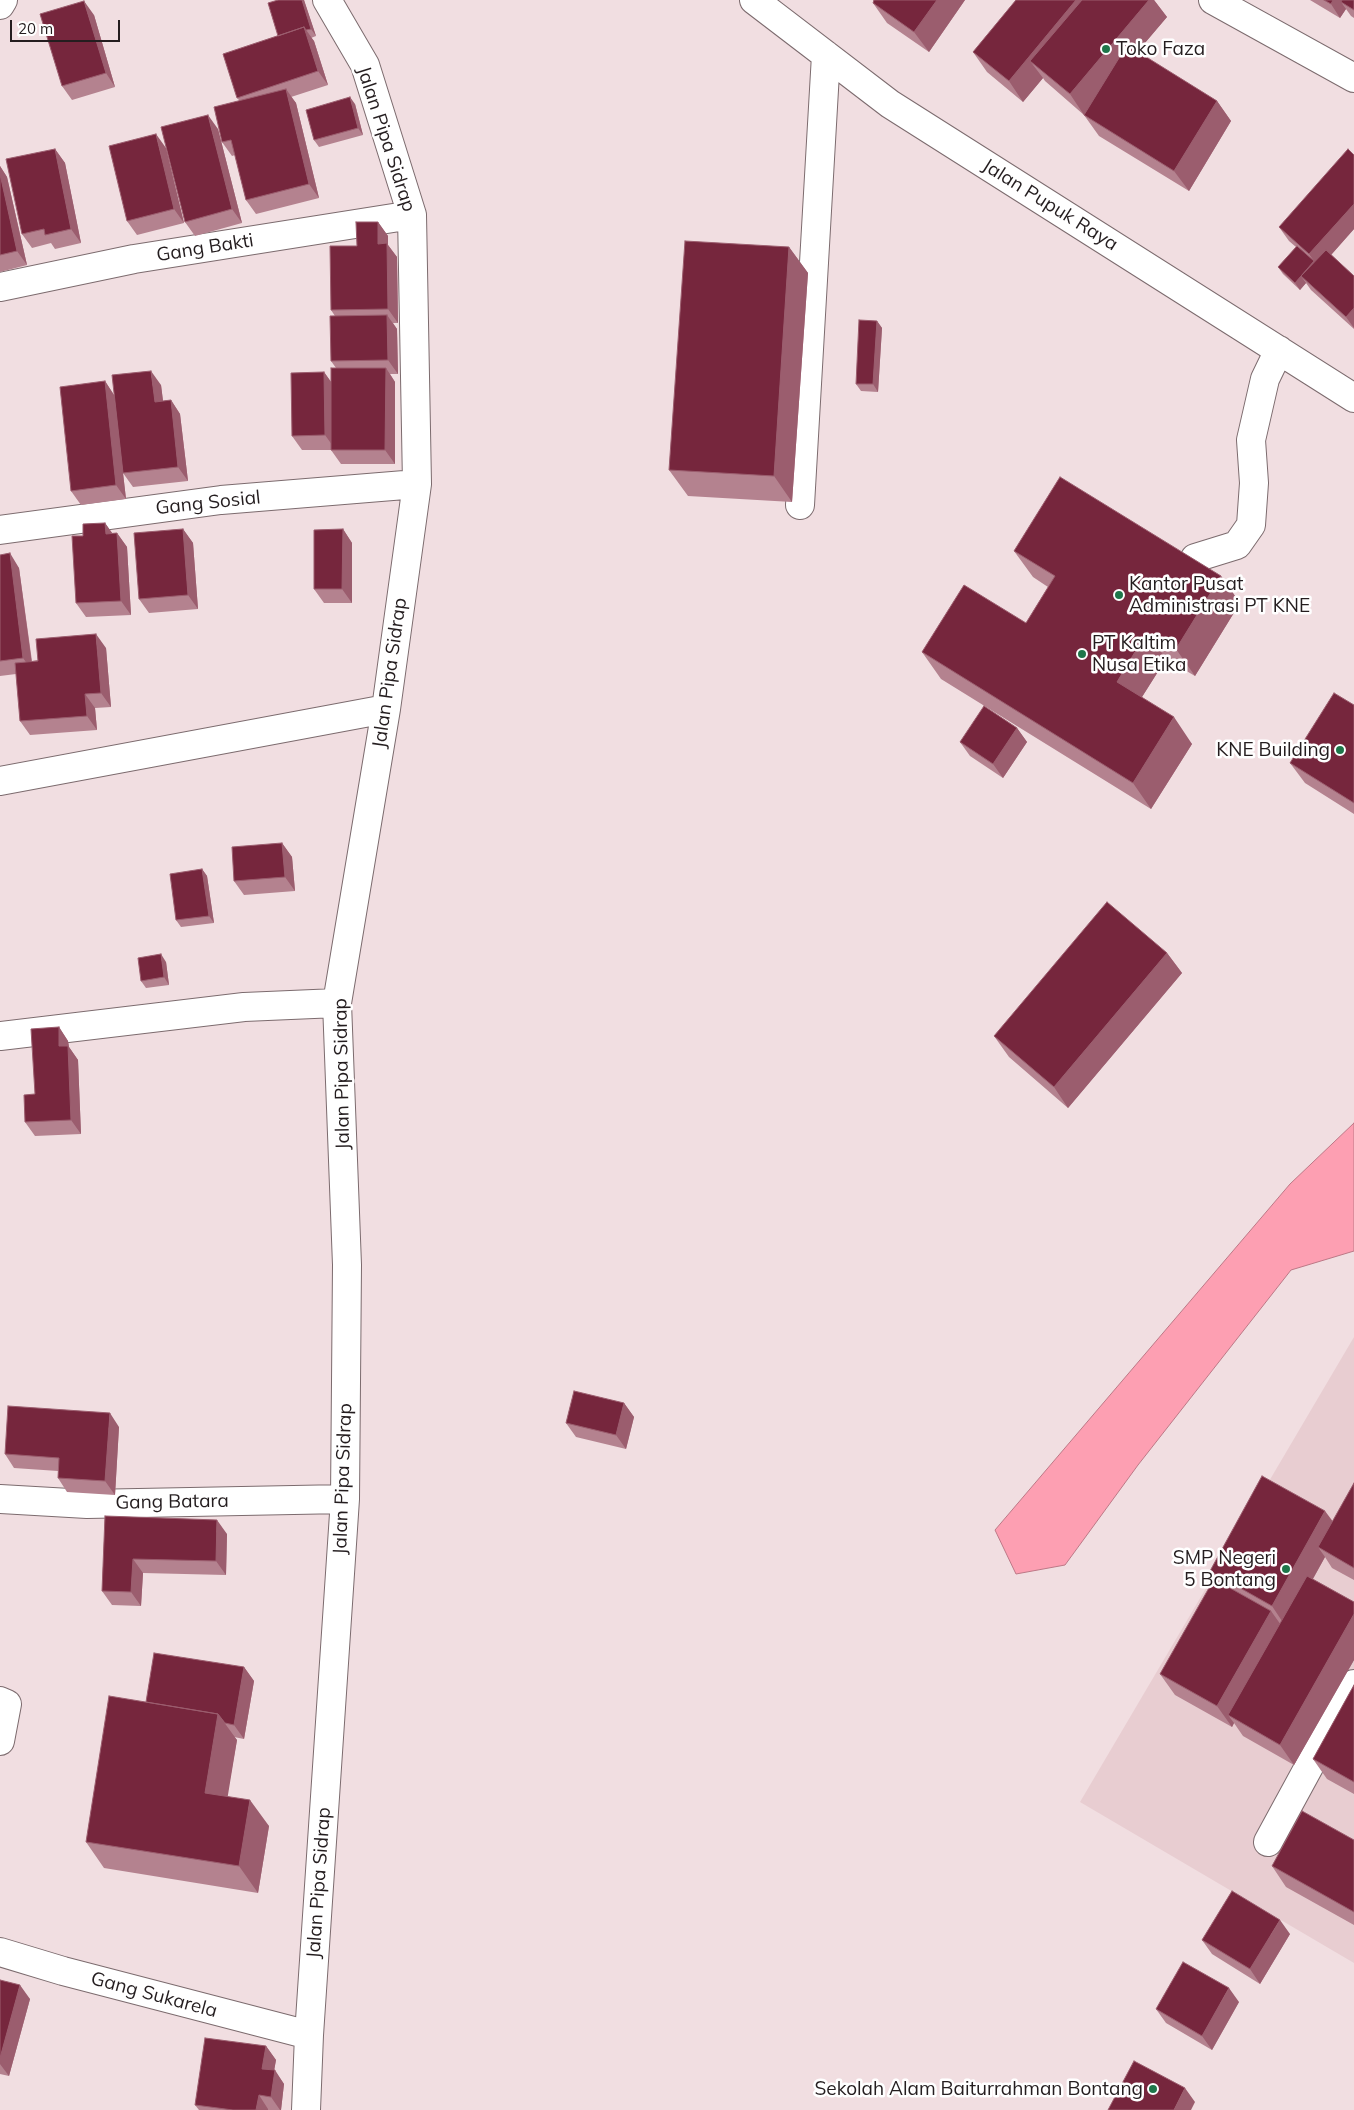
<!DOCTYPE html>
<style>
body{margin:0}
#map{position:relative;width:1354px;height:2110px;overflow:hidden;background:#f1dee1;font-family:Mulish,sans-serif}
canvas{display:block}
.scale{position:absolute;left:10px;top:20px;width:110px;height:22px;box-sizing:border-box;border:2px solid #241d1f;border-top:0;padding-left:6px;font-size:15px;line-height:18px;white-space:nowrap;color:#241d1f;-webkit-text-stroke:4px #fff;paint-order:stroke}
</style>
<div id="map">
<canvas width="1354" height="2110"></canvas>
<div class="scale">20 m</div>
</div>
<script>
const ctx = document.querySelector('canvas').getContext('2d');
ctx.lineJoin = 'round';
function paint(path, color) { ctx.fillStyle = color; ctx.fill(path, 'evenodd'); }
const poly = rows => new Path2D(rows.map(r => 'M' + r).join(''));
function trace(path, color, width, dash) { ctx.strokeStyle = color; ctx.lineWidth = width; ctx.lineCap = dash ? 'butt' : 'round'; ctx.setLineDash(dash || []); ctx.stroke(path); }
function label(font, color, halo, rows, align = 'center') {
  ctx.font = font + ' Mulish,sans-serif'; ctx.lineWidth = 5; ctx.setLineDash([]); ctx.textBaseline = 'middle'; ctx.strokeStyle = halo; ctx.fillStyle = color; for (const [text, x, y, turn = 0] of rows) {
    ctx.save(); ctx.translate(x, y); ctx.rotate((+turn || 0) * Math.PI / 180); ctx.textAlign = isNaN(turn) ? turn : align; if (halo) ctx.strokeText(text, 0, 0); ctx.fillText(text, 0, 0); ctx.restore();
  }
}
const built = poly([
 [1354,1337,1354,1963,1080,1802]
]);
const water = poly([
 [1354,1123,1354,1251,1291,1270,1138,1465,1065,1565,1016,1574,995,1530,1290,1184,1354,1123]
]);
const minor = poly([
 [754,0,890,104,1354,398],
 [1213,0,1354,78],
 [0,5,3,0],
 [0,287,134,259,412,215],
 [800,505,826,55],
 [0,530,221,500,417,484],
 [1195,558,1237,545,1251,525,1254,483,1251,440,1265,379,1279,350],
 [0,781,386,709],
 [0,1036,244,1007,337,1003],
 [0,1499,87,1504,345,1499],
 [0,1701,7,1704,0,1741],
 [1268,1842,1354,1684],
 [0,1952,63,1971,309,2035],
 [306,2110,309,2035,345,1499,347,1265,337,1003,386,709,417,484,412,215,365,65,327,0]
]);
const wall = poly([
 [304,0,316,36,311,38,314,41,328,85,291,97,296,103,319,198,256,214,246,200,235,155,232,156,222,142,240,101,237,98,278,36],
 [874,0,965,0,929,52,887,23,873,3],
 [1016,0,1154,0,1167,17,1137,52,1217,101,1231,121,1189,191,1099,136,1084,115,1045,81,1043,78,1023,102,987,72,973,52],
 [1310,0,1354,0,1354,18,1351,16,1346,9,1340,18],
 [94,15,115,87,72,100,62,86],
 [355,104,363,135,319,147,314,140],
 [218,129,242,223,195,236,185,222],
 [166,148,184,223,137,235,127,221],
 [55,149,65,163,81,243,55,249,51,243,32,248,22,234],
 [1354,155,1354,229,1331,255,1354,276,1354,329,1311,290,1306,283,1300,290,1283,274,1278,267,1296,247,1289,241,1279,227],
 [0,166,7,177,27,265,0,272],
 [378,222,388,236,388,245,397,257,398,323,393,323,397,329,398,374,390,374,395,382,395,464,341,464,331,450,302,450,292,436,324,372,331,382,336,368,331,361,335,316,331,310,357,246],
 [789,247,808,273,792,502,688,496,669,470],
 [877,321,882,328,878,392,861,391,856,384],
 [105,381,114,395,161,385,163,401,171,400,180,414,188,481,133,487,123,473,126,499,81,505,71,491],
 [105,523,112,533,117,533,127,547,131,615,86,617,76,603,83,536],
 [183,529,193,543,198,609,149,613,139,599],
 [343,529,352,543,352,603,324,603,314,589],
 [1014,551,1221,576,1240,603,1195,676,1166,659,1142,697,1192,744,1151,809,941,679,922,652,1026,623,1048,587,1033,577],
 [0,555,19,568,32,661,106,648,111,707,95,708,97,730,30,735,20,721,16,674,0,676],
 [1354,705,1354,814,1305,783,1290,763],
 [1017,728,1027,742,1003,778,970,756,960,742],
 [282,843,292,857,295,891,244,895,234,881],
 [202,869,207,876,214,923,181,927,176,920],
 [1167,953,1182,973,1068,1108,1009,1057,994,1036],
 [166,962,169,985,146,988,141,981],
 [59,1027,68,1041,69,1047,78,1060,81,1134,35,1136,25,1122],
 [624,1403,634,1417,626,1449,576,1437,566,1423],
 [119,1427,115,1495,67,1492,58,1478,58,1471,14,1468,5,1454],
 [1354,1483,1354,1580,1332,1568,1325,1557,1313,1579,1354,1602,1354,1660,1294,1765,1243,1736,1234,1723,1232,1727,1175,1695,1160,1674,1216,1580,1210,1571,1333,1521],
 [105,1516,227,1534,226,1575,143,1573,141,1606,112,1605,102,1591],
 [244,1667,254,1681,244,1739,234,1737,237,1740,227,1796,269,1826,258,1893,104,1868,86,1842,146,1702],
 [1354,1685,1354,1794,1327,1779,1313,1759],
 [1354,1840,1354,1925,1286,1887,1272,1866],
 [1290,1934,1260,1984,1212,1954,1202,1940],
 [0,1980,30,1999,9,2076,0,2074],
 [1239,2002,1212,2050,1166,2023,1156,2009],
 [266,2046,276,2060,274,2070,284,2084,281,2110,199,2110,195,2105]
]);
const shadedWall = poly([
 [302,0,304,0,316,36,311,29],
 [937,0,965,0,929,52,914,32],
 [1076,0,1107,0,1030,61,1043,78,1023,102,1009,81],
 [1149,0,1154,0,1167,17,1084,115,1070,94],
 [1333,0,1351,0,1341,2,1346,9,1340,18,1331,4],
 [84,1,94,15,115,87,106,73],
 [304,27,314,41,328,85,318,71],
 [286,89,296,103,319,198,309,184],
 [350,97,355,104,363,135,358,128],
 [1217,101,1231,121,1189,191,1174,171],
 [208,115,218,129,242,223,232,209],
 [156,134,166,148,184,223,174,209],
 [55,149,65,163,81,243,71,229],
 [0,166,7,177,27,265,17,251,0,174],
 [1354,204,1354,229,1308,281,1301,276,1306,283,1300,290,1295,283,1314,261,1309,254],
 [378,222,388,236,388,245,397,257,398,323,388,309,378,244],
 [789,247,808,273,792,502,774,476],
 [1354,308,1354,328,1346,317],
 [387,315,397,329,398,374,388,360],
 [877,321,882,328,878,392,873,384],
 [386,368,395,382,395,464,385,450],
 [151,371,161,385,165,417,155,402],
 [324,372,334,386,335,449,325,435],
 [105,381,114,395,126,499,116,485],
 [171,400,180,414,188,481,178,467],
 [105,523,115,537,106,534],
 [183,529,193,543,198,609,188,595],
 [343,529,352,543,352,603,342,589],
 [117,533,127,547,131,615,121,601],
 [10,553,19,568,33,672,23,658],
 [1221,576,1240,603,1195,676,1176,649],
 [1147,632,1166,659,1135,708,1117,682],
 [96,634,106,648,111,707,101,693],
 [85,694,95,708,97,730,87,716],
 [1174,717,1192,744,1151,809,1133,783],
 [1017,728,1027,742,1003,778,993,764],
 [282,843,292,857,295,891,285,877],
 [202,869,207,876,214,923,209,916],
 [1167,953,1182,973,1068,1108,1054,1087],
 [161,954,166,962,169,985,164,977],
 [59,1027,68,1041,69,1047,78,1060,81,1134,71,1120,59,1046],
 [624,1403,634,1417,626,1449,616,1435],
 [110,1413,119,1427,115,1495,105,1481],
 [1325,1511,1340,1531,1318,1547,1325,1557,1286,1627,1272,1606],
 [217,1520,227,1534,226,1575,216,1561],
 [133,1559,143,1573,141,1606,131,1592],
 [1271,1611,1286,1632,1228,1715,1234,1723,1232,1727,1217,1706],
 [1354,1614,1354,1660,1294,1765,1280,1745],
 [244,1667,254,1681,244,1739,234,1725],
 [218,1714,237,1740,224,1819,205,1793],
 [250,1800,269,1826,258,1893,239,1866],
 [1280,1920,1290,1934,1260,1984,1250,1969],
 [20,1985,30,1999,9,2076,0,2064,0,2058],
 [1229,1988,1239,2002,1212,2050,1202,2036],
 [266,2046,276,2060,272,2083,262,2069],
 [275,2070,284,2084,281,2110,280,2110,271,2097],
 [1185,2088,1195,2102,1191,2110,1174,2110],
 [259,2095,268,2109,268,2110,256,2110]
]);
const building = poly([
 [278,0,302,0,311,29,306,30,304,27,278,36,268,3,278,0],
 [874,0,937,0,914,32,873,3,874,0],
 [1016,0,1076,0,1009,81,973,52,1016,0],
 [1082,0,1149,0,1070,94,1030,61,1082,0],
 [1324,0,1333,0,1331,4,1324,0],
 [1342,0,1354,0,1354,10,1341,2,1342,0],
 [84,1,106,73,62,86,40,14,84,1],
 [304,27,318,71,237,98,223,54,304,27],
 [1127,45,1217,101,1174,171,1084,115,1127,45],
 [286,89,309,184,246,200,231,140,222,142,214,107,286,89],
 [350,97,358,128,314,140,306,110,350,97],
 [208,115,232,209,185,222,161,127,208,115],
 [156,134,174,209,127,221,109,146,156,134],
 [55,149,71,229,45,235,44,229,22,234,6,159,55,149],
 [1348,149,1354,155,1354,204,1309,254,1279,227,1348,149],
 [0,174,17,251,0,255,0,174],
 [356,222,378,222,378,244,387,243,388,309,331,310,330,246,357,246,356,222],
 [685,241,789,247,774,476,669,470,685,241],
 [1297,246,1314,261,1295,283,1278,267,1297,246],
 [1326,250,1354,276,1354,308,1346,317,1301,276,1326,250],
 [387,315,388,360,331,361,330,316,387,315],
 [859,320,877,321,873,384,856,384,859,320],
 [331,368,386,368,385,450,331,450,331,368],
 [151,371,155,402,171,400,178,467,123,473,112,375,151,371],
 [324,372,325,435,292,436,291,373,324,372],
 [105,381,116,485,71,491,60,387,105,381],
 [1060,477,1221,576,1176,649,1147,632,1117,682,1174,717,1133,783,922,652,964,585,1026,623,1055,576,1014,551,1060,477],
 [105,523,106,534,117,533,121,601,76,603,72,536,83,536,83,524,105,523],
 [183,529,188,595,139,599,134,533,183,529],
 [343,529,342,589,314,589,314,530,343,529],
 [10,553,23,658,0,661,0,555,10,553],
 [96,634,101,693,85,694,87,716,20,721,15,663,38,661,36,639,96,634],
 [1334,693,1354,705,1354,803,1290,763,1334,693],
 [984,706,1017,728,993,764,960,742,984,706],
 [282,843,285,877,234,881,232,847,282,843],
 [202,869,209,916,176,920,170,874,202,869],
 [1107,902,1167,953,1054,1087,994,1036,1107,902],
 [161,954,164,977,141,981,138,958,161,954],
 [59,1027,59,1046,68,1046,71,1120,25,1122,24,1095,35,1094,31,1029,59,1027],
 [574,1391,624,1403,616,1435,566,1423,574,1391],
 [8,1406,110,1413,105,1481,58,1478,59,1458,5,1454,8,1406],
 [1262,1476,1325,1511,1272,1606,1210,1571,1262,1476],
 [1354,1483,1354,1568,1318,1547,1354,1483],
 [105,1516,217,1520,216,1561,133,1559,131,1592,102,1591,105,1516],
 [1307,1576,1354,1602,1354,1614,1280,1745,1228,1715,1307,1576],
 [1214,1579,1271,1611,1217,1706,1160,1674,1214,1579],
 [154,1653,244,1667,234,1725,225,1723,218,1714,146,1702,154,1653],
 [1354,1685,1354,1782,1313,1759,1354,1685],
 [109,1696,218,1714,205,1793,250,1800,239,1866,86,1842,109,1696],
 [1302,1811,1354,1840,1354,1912,1272,1866,1302,1811],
 [1232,1891,1280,1920,1250,1969,1202,1940,1232,1891],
 [1183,1962,1229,1988,1202,2036,1156,2009,1183,1962],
 [0,1980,20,1985,0,2058,0,1980],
 [205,2038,266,2046,262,2069,275,2070,271,2097,259,2095,256,2110,233,2110,195,2105,205,2038],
 [1134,2061,1185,2088,1174,2110,1108,2110,1134,2061]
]);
const markers = [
 [1106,49,5,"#1e764a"],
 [1119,595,5,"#1e764a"],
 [1082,654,5,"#1e764a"],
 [1340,750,5,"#1e764a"],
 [1286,1569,5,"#1e764a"],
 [1153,2089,5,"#1e764a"]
];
const poiNames = [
 ["Toko Faza",1116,49],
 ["Kantor Pusat",1129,584],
 ["Administrasi PT KNE",1129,606],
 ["PT Kaltim",1092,643],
 ["Nusa Etika",1092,665],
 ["KNE Building",1330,750,"right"],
 ["SMP Negeri",1276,1558,"right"],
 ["5 Bontang",1276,1580,"right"],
 ["Sekolah Alam Baiturrahman Bontang",1143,2089,"right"]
];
const streetNames = [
 ["Jalan Pipa Sidrap",386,139,72],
 ["Jalan Pupuk Raya",1050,205,32],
 ["Gang Bakti",205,248,-9],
 ["Gang Sosial",208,503,-6],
 ["Jalan Pipa Sidrap",390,673,-82],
 ["Jalan Pipa Sidrap",342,1074,-91],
 ["Jalan Pipa Sidrap",343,1479,-88],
 ["Gang Batara",172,1502,-1],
 ["Jalan Pipa Sidrap",319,1883,-86],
 ["Gang Sukarela",154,1995,15]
];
paint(built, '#e8cdd1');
paint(water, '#fd9fb2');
trace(water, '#bc7886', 1);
trace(minor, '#7c6b6e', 30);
trace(minor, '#fff', 28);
paint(wall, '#b4828f');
paint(shadedWall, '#9b5d6e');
paint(building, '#76263d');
trace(building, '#9b5d6e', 1);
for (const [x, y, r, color] of markers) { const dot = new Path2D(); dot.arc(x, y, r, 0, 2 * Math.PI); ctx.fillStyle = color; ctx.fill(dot); trace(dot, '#fff', 2); }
label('19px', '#241d1f', '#fff', poiNames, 'left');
label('19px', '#241d1f', '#fff', streetNames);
</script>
